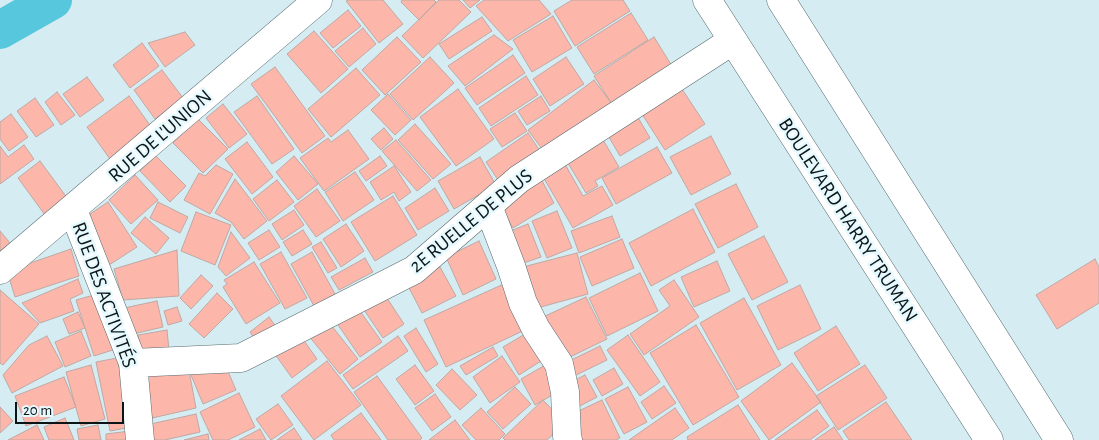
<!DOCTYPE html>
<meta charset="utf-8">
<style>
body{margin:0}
#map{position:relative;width:1099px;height:440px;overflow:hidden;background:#d5edf2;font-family:"Alegreya Sans",sans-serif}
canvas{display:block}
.scale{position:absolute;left:15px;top:402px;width:109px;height:22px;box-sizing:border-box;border:2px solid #0c1516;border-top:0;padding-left:6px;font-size:15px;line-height:18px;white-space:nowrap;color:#0c1516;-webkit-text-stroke:4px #e6f9fe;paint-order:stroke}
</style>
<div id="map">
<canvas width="1099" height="440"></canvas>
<div class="scale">20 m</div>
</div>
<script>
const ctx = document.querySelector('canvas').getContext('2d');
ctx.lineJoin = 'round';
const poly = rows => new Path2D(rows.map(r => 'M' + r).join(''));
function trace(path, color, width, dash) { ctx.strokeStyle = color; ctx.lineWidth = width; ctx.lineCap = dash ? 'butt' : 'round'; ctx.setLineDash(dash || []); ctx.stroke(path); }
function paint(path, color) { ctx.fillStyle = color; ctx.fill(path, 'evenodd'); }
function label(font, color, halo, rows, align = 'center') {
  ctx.font = font + ' "Alegreya Sans",sans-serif'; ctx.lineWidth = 5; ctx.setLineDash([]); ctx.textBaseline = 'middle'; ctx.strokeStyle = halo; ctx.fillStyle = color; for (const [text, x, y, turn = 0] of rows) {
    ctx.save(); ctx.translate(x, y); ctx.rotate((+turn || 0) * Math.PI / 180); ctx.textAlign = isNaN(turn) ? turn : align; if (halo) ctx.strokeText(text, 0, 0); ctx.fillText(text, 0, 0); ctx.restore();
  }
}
const canal = poly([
 [0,30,53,0]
]);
const building = poly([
 [348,0,383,0,403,24,379,43,346,1,348,0],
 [402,0,434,0,436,2,419,20,401,2,402,0],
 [439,0,459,0,471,12,423,58,402,36,439,0],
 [463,0,480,0,470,8,463,0],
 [484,0,539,0,551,14,508,41,476,6,484,0],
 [572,0,623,0,630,11,575,46,554,11,572,0],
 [348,10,361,26,333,48,320,33,348,10],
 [631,13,648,40,594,74,577,47,631,13],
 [553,16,572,48,532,72,513,40,553,16],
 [482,17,492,31,449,59,439,44,482,17],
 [363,28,376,44,349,67,335,51,363,28],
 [314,31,348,69,321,93,287,54,314,31],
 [185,32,195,45,165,67,148,43,185,32],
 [494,35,513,49,465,86,448,66,494,35],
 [397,37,421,62,385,95,362,70,397,37],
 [654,37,672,66,612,104,594,76,654,37],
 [142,43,159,66,130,88,113,65,142,43],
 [513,55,525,73,477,105,465,88,513,55],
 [430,57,454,83,413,120,390,94,430,57],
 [566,57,584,84,550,106,533,79,566,57],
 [275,67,325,136,302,153,251,84,275,67],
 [356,68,380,95,331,137,308,109,356,68],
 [162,70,183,98,155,119,134,90,162,70],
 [526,76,538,95,491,126,479,108,526,76],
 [87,77,104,100,80,117,63,94,87,77],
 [594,80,612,104,545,153,528,130,594,80],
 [680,86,705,124,665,150,640,111,680,86],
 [458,89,494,139,456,166,420,117,458,89],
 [57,92,75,115,61,125,45,102,57,92],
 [388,94,411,120,395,135,371,110,388,94],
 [129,96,152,128,110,159,87,127,129,96],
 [257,96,294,149,272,164,234,112,257,96],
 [541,96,550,111,527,125,518,111,541,96],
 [35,98,54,125,36,137,17,111,35,98],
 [223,104,247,134,229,148,206,118,223,104],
 [515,113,527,131,502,147,490,129,515,113],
 [11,114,28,137,9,151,0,139,0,122,11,114],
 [636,114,650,138,620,156,606,132,636,114],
 [198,119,228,149,203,173,173,143,198,119],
 [415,124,451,164,433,179,398,140,415,124],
 [384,128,393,139,381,150,371,139,384,128],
 [348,130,369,159,324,191,300,158,328,138,331,142,348,130],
 [528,133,542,154,500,183,486,162,528,133],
 [599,133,619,167,595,181,598,186,586,193,563,155,599,133],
 [711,136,731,174,691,195,670,157,711,136],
 [396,140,431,180,417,191,382,151,396,140],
 [247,142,273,177,252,194,225,159,247,142],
 [24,145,34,159,0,184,0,146,8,157,24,145],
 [657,147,672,173,616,204,602,178,657,147],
 [156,156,186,186,170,202,140,171,156,156],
 [294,156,318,184,298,200,276,172,294,156],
 [380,156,387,166,366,181,359,171,380,156],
 [480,157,496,185,454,209,438,181,480,157],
 [561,157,583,196,602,186,613,205,573,228,539,170,561,157],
 [40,161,68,199,45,215,18,178,40,161],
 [216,165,233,174,210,214,184,200,199,173,205,176,216,165],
 [394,166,411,192,399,201,394,192,381,200,370,182,394,166],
 [355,172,374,200,343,221,325,192,355,172],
 [135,175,158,200,131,224,109,200,135,175],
 [540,177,554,203,513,228,498,202,540,177],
 [235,179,267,221,244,239,231,222,215,213,235,179],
 [277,180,294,202,269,221,253,199,277,180],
 [736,184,758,227,718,248,695,204,736,184],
 [435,188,449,211,418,230,405,208,435,188],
 [317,189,340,221,316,237,294,206,317,189],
 [393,196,417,235,375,261,351,222,393,196],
 [108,202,137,247,109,265,81,220,108,202],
 [158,202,188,217,180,233,150,218,158,202],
 [693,209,715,252,651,286,629,243,693,209],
 [294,210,304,225,282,240,272,224,294,210],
 [557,211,572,248,547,258,532,221,557,211],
 [196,212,231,225,215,265,181,251,196,212],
 [612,216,620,237,579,253,571,231,612,216],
 [145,217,169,238,156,254,131,233,145,217],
 [346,224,364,251,341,267,323,239,346,224],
 [528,224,541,257,515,266,503,234,528,224],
 [269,230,280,247,259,260,248,243,269,230],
 [303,230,312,244,292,256,283,242,303,230],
 [0,231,10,243,0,251,0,231],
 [231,232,250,258,226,276,218,267,231,232],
 [764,236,788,282,752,300,728,254,764,236],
 [622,239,634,268,592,286,580,257,622,239],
 [479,241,496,279,463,295,446,257,479,241],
 [321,242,337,268,328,273,312,247,321,242],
 [71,249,79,276,15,297,7,271,71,249],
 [177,250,179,296,123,300,114,269,177,250],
 [281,252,307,298,285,309,260,264,281,252],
 [312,252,335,294,314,306,291,264,312,252],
 [577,253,588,294,530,310,519,268,577,253],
 [365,258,373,272,339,290,331,277,365,258],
 [1095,259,1099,267,1099,303,1057,329,1036,295,1095,259],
 [717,261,730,291,694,307,681,277,717,261],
 [254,262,280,303,246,324,223,287,227,284,224,280,254,262],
 [440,267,456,296,422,313,407,284,440,267],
 [640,273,658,311,607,336,589,298,640,273],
 [201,275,213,286,191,309,180,298,201,275],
 [78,279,83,293,70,299,74,311,40,323,22,303,78,279],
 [674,280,699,317,644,355,630,334,670,306,659,290,674,280],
 [506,283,527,329,446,367,424,320,506,283],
 [800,285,821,329,778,350,757,306,800,285],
 [381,289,404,324,383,338,360,304,381,289],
 [0,290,39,324,3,365,0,363,0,290],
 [101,293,119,348,94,356,76,300,101,293],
 [217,293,233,309,204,338,189,324,217,293],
 [586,297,607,339,562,361,541,318,586,297],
 [744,298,781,365,737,390,700,323,744,298],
 [157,301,163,327,129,335,124,308,157,301],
 [355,304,382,342,360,357,334,319,355,304],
 [177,307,182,321,168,325,164,311,177,307],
 [78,312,85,328,69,334,63,319,78,312],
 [269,317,277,328,257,342,250,332,269,317],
 [327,320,358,359,340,374,308,335,327,320],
 [696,325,739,397,693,425,650,353,696,325],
 [836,326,860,364,818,391,794,353,836,326],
 [416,328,438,364,426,372,404,336,416,328],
 [167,330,169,350,141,354,138,335,167,330],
 [81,331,91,356,65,367,55,342,81,331],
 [297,331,317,359,292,378,272,350,297,331],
 [525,334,541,361,519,375,503,347,525,334],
 [628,335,660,382,640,396,607,350,628,335],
 [47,336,63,366,12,393,3,375,29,345,47,336],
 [398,336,408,351,353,389,343,375,398,336],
 [600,346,607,360,570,378,563,364,600,346],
 [493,347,498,356,466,375,460,366,493,347],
 [502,356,520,382,490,403,473,377,502,356],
 [117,358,132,427,110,431,96,362,117,358],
 [327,361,361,405,314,440,281,396,327,361],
 [224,362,236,390,203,404,191,375,224,362],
 [792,363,821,402,769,440,741,401,792,363],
 [547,364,561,390,535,405,521,379,547,364],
 [91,365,105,419,81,426,66,372,91,365],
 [188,365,196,408,148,419,140,376,188,365],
 [415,365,434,391,415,405,396,379,415,365],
 [865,365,887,398,838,430,816,396,865,365],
 [614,368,623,384,602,396,593,380,614,368],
 [452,369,477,395,460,410,436,385,452,369],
 [585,375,597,397,578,407,567,384,585,375],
 [377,376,422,438,420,440,388,440,354,392,377,376],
 [64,377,76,407,26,426,15,396,64,377],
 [664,386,676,403,652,419,641,402,664,386],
 [515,387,531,404,503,429,487,412,515,387],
 [628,387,647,422,624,434,605,399,628,387],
 [239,393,255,427,228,440,213,440,200,412,239,393],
 [435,394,451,417,432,431,415,408,435,394],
 [543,400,565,423,547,440,505,440,503,438,543,400],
 [602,400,620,438,616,440,580,440,568,416,602,400],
 [886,402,912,440,849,440,843,431,886,402],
 [278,404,293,425,271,440,256,419,278,404],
 [738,405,760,440,688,440,687,437,738,405],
 [0,407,13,421,0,433,0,407],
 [481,408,505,434,499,440,476,440,462,425,481,408],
 [675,408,689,428,672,440,629,440,675,408],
 [817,410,829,426,810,440,775,440,817,410],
 [361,413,381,440,334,440,331,435,361,413],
 [196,414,200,432,165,440,149,440,146,425,196,414],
 [65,418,74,440,49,440,44,427,65,418],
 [455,420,470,440,429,440,455,420],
 [37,425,44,440,8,440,37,425],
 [98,425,101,440,79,440,77,429,98,425],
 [834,427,843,440,815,440,834,427],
 [294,428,302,440,277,440,294,428],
 [260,429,266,440,239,440,260,429],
 [130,431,131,440,106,440,106,434,130,431],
 [208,434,209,440,184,440,208,434]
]);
const minor = poly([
 [488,206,511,266,523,303,536,329,559,364,565,392,567,436,568,440],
 [73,210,133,363,140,440],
 [0,270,318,0],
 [133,363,241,358,414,270,519,179,732,41]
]);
const major = poly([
 [707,0,989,440],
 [781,0,1059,440]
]);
const streetNames = [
 ["RUE DE L'UNION",160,136,-41],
 ["BOULEVARD HARRY TRUMAN",848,220,57],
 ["2E RUELLE DE PLUS",471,221,-39],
 ["RUE DES ACTIVITÉS",104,295,70]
];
trace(canal, '#56c7dd', 38);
paint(building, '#fdb6aa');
trace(building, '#bea8a4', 1);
trace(minor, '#566b70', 29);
trace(major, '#566b70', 29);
trace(minor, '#fff', 28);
trace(major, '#fff', 28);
label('20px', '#0c1516', '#e6f9fe', streetNames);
</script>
